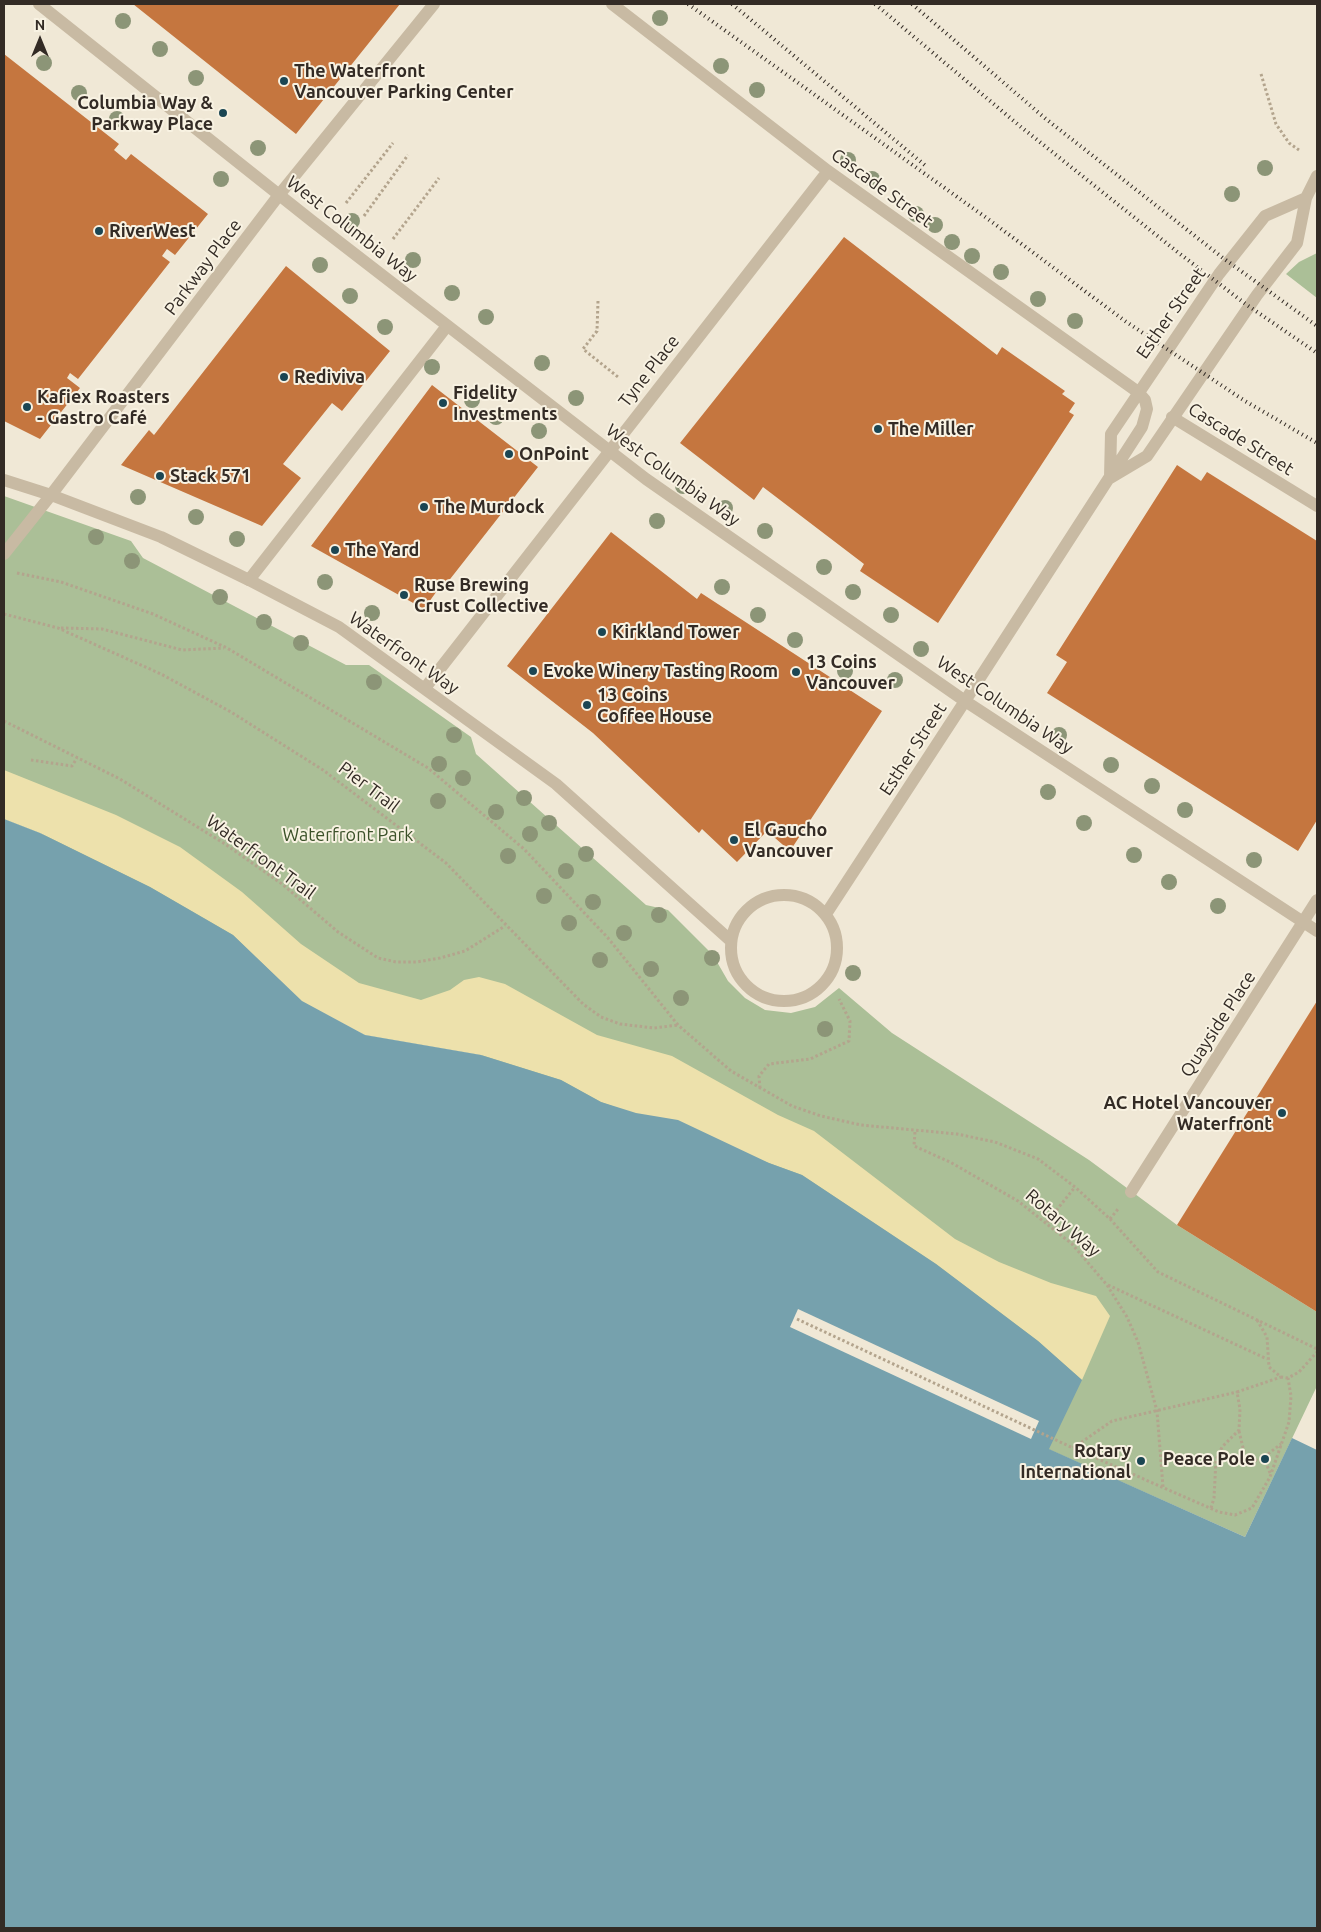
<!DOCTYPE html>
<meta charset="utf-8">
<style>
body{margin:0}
#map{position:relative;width:1321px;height:1932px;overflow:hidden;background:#f0e8d6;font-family:Ubuntu,sans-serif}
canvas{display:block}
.frame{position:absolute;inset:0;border:5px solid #332b25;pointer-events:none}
.north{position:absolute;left:15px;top:15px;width:50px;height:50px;-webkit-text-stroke:4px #f8f2e2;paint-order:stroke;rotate:0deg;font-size:14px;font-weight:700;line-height:20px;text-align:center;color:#332b25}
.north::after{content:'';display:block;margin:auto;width:18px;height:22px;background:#332b25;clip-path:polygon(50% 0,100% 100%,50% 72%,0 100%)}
</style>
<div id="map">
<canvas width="1321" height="1932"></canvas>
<div class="frame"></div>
<div class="north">N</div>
</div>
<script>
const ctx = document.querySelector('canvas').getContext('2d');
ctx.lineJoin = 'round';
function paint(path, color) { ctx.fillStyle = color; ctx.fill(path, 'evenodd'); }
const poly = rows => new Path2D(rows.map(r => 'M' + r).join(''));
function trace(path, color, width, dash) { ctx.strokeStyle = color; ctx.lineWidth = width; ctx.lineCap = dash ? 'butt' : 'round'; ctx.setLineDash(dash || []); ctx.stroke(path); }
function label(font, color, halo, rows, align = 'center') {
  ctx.font = font + ' Ubuntu,sans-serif'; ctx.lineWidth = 4; ctx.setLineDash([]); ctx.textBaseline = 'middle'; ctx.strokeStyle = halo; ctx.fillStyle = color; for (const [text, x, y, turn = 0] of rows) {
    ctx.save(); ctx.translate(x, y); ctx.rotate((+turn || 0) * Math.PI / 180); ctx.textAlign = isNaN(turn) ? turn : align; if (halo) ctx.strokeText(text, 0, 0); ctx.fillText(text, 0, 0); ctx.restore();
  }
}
const green = poly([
 [1317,253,1317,298,1286,274,1299,262],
 [4,496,131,541,143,558,346,665,369,665,471,737,476,754,646,905,668,910,713,955,728,981,745,998,765,1010,791,1013,815,1007,839,988,892,1033,1089,1160,1177,1225,1317,1312,1317,1386,1245,1537,1048,1449,481,1055,365,1035,40,833,4,819]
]);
const sand = poly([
 [4,770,116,815,180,847,242,892,301,944,359,983,421,1000,450,990,464,980,479,977,505,984,597,1035,672,1056,778,1115,814,1131,955,1239,999,1262,1051,1283,1096,1296,1110,1316,1082,1380,1038,1341,936,1264,802,1175,601,1102,561,1080,481,1055,365,1035,302,1002,233,935,150,887,40,833,4,819]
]);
const water = poly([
 [4,819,40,833,150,887,233,935,302,1001,365,1035,481,1055,561,1080,601,1102,636,1113,678,1120,769,1163,802,1175,936,1264,1038,1341,1082,1380,1049,1449,1245,1537,1292,1438,1317,1450,1317,1928,4,1928]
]);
const pier = poly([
 [798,1309,1039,1421,1031,1439,790,1327]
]);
const building = poly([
 [133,4,400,4,296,134],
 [4,54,119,144,114,150,126,160,131,154,208,214,175,255,167,249,162,256,170,262,78,379,70,373,67,378,80,388,40,439,4,421],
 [844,237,997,355,1002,347,1065,391,1062,394,1075,403,1069,412,1074,415,938,623,860,571,864,564,763,487,754,500,680,443],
 [286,266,390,351,342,411,332,403,283,464,301,478,262,526,121,465,149,430,154,435],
 [432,385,538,467,447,583,444,581,424,609,311,546],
 [1177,465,1201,481,1207,472,1317,541,1317,820,1298,851,1047,693,1067,662,1056,655],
 [611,532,697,599,701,593,882,711,790,851,767,831,737,862,702,829,699,833,593,733,507,666],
 [1317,1001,1317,1312,1177,1225]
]);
const path = poly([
 [1261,74,1276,124,1289,143,1299,150],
 [346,203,393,143],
 [364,216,408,155],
 [393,239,439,178],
 [598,301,597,331,583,349,618,377],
 [17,573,61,582,153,614,227,648,428,768,524,849,608,938,678,1025,731,1071,792,1106,821,1116,861,1125,957,1134,995,1142,1038,1159,1075,1187,1110,1219,1158,1272,1317,1349],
 [4,614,58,628,161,674,231,712,323,770,446,863,583,1004,601,1017,620,1024,654,1028,678,1025],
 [61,628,102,629,182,650,224,648],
 [4,721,120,779,225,844,282,884,338,932,378,958,396,962,417,962,440,958,465,951,505,926],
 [31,760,72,766,77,758],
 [760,1088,759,1076,769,1064,810,1059,849,1041,850,1021,839,999],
 [915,1132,914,1146,950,1162,1018,1201,1072,1244,1107,1285,1127,1317,1138,1342,1157,1411,1163,1487],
 [1110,1219,1118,1209],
 [1047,1222,1075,1187],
 [1108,1285,1267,1359],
 [797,1319,1073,1448,1219,1512,1235,1515,1252,1508,1270,1477,1289,1422,1291,1396,1288,1378,1299,1372,1317,1352],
 [1257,1320,1267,1337,1269,1367,1281,1377,1288,1378],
 [1239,1431,1244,1452,1253,1459,1266,1463,1270,1473],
 [1073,1448,1112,1421,1237,1392],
 [1260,1460,1281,1444],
 [1211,1508,1214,1498,1216,1460,1222,1447,1239,1430,1240,1409,1237,1392,1281,1377]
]);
const service = poly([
 [425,688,609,452]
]);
const pedestrian = poly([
 [4,554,51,495],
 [249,580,447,326]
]);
const minor = poly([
 [612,4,828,171,1138,392],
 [1172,417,1317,506],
 [609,452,828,171],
 [4,480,51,495,161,537,249,580,339,627,556,784,731,941],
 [51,495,279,195,434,4],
 '731 948a53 53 0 1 1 106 0a53 53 0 1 1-106 0Z',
 [826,914,965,701],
 [1131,1192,1317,900]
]);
const tertiary = poly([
 [39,4,312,221,646,479,965,701,1317,931],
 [1110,477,1111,434,1219,274,1265,216,1306,198],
 [1110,478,1147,456,1257,295,1297,243,1306,198,1317,176],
 [965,701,1142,427,1147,409,1145,400,1138,392]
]);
const rail = poly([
 [688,4,988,219,1125,321,1245,401,1317,443],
 [732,4,927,167],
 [875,4,1021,127,1180,254,1247,305,1317,353],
 [912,4,1046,119,1223,258,1317,326]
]);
const trees = [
 [660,18],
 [123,21],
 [160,49],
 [44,63],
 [721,66],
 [196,78],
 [757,90],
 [79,93],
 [117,119],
 [258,148],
 [848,160],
 [1265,168],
 [221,179],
 [872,179],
 [1232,194],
 [916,214],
 [352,221],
 [935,225],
 [952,242],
 [972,256],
 [413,260],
 [320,265],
 [1001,272],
 [452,293],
 [350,296],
 [1038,299],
 [486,317],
 [1075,321],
 [385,327],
 [542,363],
 [432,367],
 [576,398],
 [472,400],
 [496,417],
 [539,431],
 [683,486],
 [138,497],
 [725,508],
 [196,517],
 [657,521],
 [765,531],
 [96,537],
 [237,539],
 [132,561],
 [824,567],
 [325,582],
 [722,587],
 [853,592],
 [220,597],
 [372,613],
 [758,615],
 [891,615],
 [264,622],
 [795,640],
 [301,643],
 [921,649],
 [845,671],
 [895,680],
 [374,682],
 [454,735],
 [1059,735],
 [439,764],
 [1111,765],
 [463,778],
 [1152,786],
 [1048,792],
 [524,798],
 [438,801],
 [1185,810],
 [496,812],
 [549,823],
 [1084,823],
 [530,834],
 [586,854],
 [1134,855],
 [508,856],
 [1254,860],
 [566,871],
 [1169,882],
 [544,896],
 [593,902],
 [1218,906],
 [659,915],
 [569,923],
 [624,933],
 [712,958],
 [600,960],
 [651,969],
 [853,973],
 [681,998],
 [825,1029]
];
const markers = [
 [284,81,5,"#1b4653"],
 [223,113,5,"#1b4653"],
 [99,231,5,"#1b4653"],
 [284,377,5,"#1b4653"],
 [443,403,5,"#1b4653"],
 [27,407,5,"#1b4653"],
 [878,429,5,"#1b4653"],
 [509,454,5,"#1b4653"],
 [160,476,5,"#1b4653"],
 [424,507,5,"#1b4653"],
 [335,550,5,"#1b4653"],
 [404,595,5,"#1b4653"],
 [602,632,5,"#1b4653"],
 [533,671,5,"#1b4653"],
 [796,672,5,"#1b4653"],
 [587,705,5,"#1b4653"],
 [734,840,5,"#1b4653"],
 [1282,1113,5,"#1b4653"],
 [1265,1459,5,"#1b4653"],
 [1141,1461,5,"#1b4653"]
];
const poiNames = [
 ["The Waterfront",294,71],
 ["Vancouver Parking Center",294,92],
 ["Columbia Way &",213,103,"right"],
 ["Parkway Place",213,124,"right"],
 ["RiverWest",109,231],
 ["Rediviva",294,377],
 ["Fidelity",453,393],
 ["Investments",453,414],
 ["Kafiex Roasters",37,397],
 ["- Gastro Café",37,418],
 ["The Miller",888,429],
 ["OnPoint",519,454],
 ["Stack 571",170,476],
 ["The Murdock",434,507],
 ["The Yard",345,550],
 ["Ruse Brewing",414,585],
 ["Crust Collective",414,606],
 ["Kirkland Tower",612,632],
 ["13 Coins",806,662],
 ["Vancouver",806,683],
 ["Evoke Winery Tasting Room",543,671],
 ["13 Coins",597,695],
 ["Coffee House",597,716],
 ["El Gaucho",744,830],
 ["Vancouver",744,851],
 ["AC Hotel Vancouver",1272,1103,"right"],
 ["Waterfront",1272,1124,"right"],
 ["Rotary",1131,1451,"right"],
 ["International",1131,1472,"right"],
 ["Peace Pole",1255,1459,"right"]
];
const streetNames = [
 ["Cascade Street",882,188,36],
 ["West Columbia Way",352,229,38],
 ["Parkway Place",203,267,-53],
 ["Esther Street",1171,313,-55],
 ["Tyne Place",649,371,-52],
 ["Cascade Street",1241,439,32],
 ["West Columbia Way",673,475,36],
 ["Waterfront Way",404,653,35],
 ["West Columbia Way",1005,705,34],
 ["Esther Street",913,749,-57],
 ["Pier Trail",369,787,37],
 ["Waterfront Trail",261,857,36],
 ["Quayside Place",1218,1024,-57],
 ["Rotary Way",1063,1223,41]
];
const parkNames = [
 ["Waterfront Park",348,835]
];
paint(green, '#abbf97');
paint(sand, '#ede1ac');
paint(water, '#76a1ad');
paint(pier, '#f0e8d6');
paint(building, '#c5763f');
trace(path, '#b3a48d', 3, [2.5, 2.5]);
trace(service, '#c8baa3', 12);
trace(pedestrian, '#c8baa3', 12);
trace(minor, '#c8baa3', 12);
trace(tertiary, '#c8baa3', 12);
trace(rail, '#332b25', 4, [1, 4]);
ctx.fillStyle = '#8c9577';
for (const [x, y] of trees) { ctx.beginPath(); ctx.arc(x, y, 8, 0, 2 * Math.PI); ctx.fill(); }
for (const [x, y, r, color] of markers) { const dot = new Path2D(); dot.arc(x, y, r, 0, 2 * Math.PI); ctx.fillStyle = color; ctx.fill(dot); trace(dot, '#f8f2e2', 2); }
label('bold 18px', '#332b25', '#f8f2e2', poiNames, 'left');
label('18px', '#332b25', '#f8f2e2', streetNames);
label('18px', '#3b5129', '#f8f2e2', parkNames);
</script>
